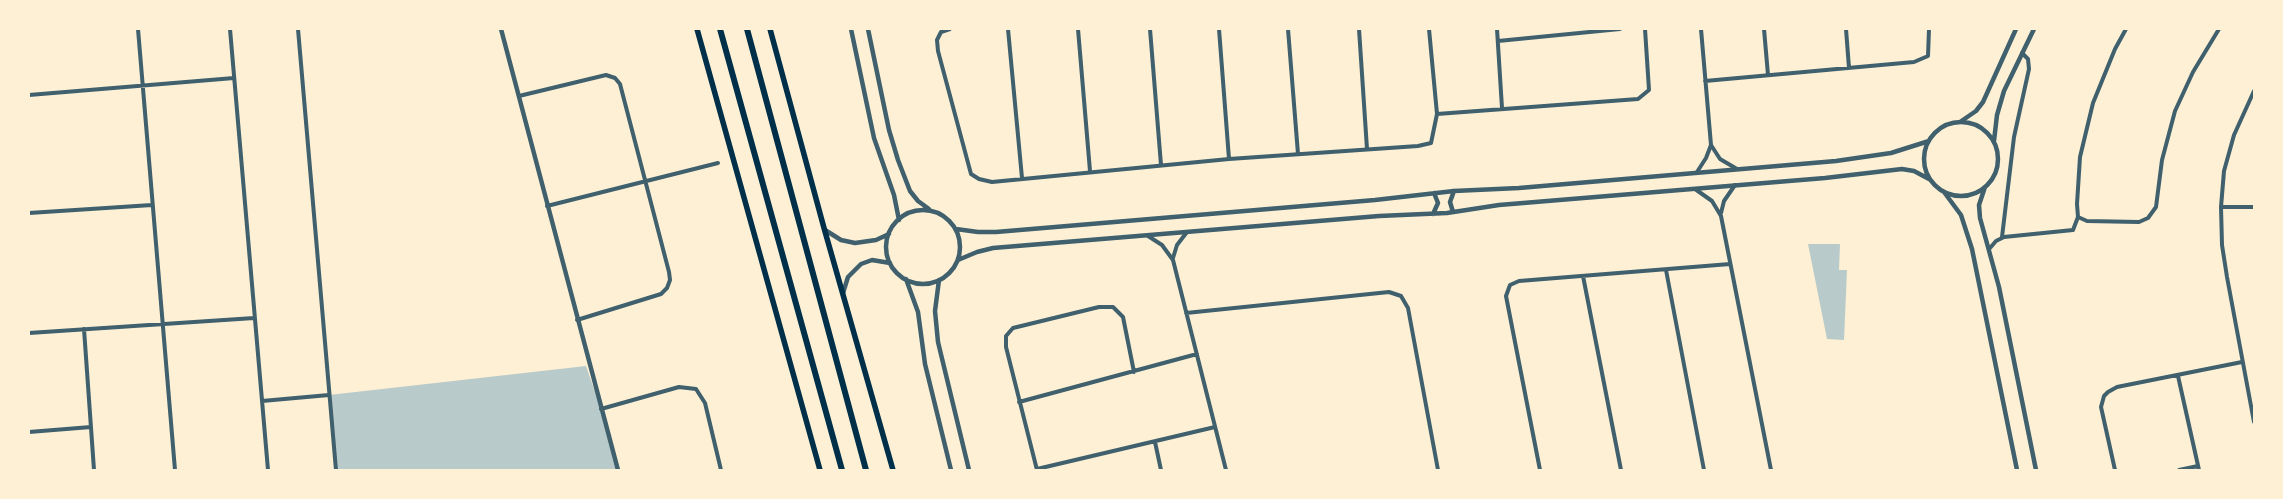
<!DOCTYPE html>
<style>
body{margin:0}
#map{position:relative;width:2283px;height:499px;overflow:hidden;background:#fdf0d5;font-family:Helvetica,sans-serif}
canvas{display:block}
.frame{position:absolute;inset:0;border:30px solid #fdf0d5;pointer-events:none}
</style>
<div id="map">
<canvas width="2283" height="499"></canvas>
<div class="frame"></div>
</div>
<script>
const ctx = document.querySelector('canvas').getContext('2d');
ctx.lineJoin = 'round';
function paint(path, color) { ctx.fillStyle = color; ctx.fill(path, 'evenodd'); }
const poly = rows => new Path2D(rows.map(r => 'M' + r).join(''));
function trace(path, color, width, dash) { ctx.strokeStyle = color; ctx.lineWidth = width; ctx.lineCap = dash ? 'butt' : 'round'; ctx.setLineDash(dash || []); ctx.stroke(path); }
const green = poly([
 [1808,244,1840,244,1839,270,1847,270,1844,340,1827,339],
 [586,366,601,409,618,470,336,470,329,395]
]);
const minor = poly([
 [138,29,175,470],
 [230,29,268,470],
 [298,29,336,470],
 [950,29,941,32,937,40,938,51,971,174,979,179,992,182,1229,159,1418,146,1431,143,1437,114,1429,29],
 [1008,29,1022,178],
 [1078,29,1090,171],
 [1150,29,1161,165],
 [1219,29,1229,159],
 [1288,29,1298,154],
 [1359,29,1367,149],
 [1497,29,1502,108],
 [1764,29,1768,75],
 [1846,29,1849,68],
 [2126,29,2115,49,2093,103,2080,157,2077,204,2078,217,2087,221,2139,222,2148,218,2156,207,2162,160,2175,111,2193,72,2219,29],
 [1498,41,1620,29],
 [1705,81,1914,62,1928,56,1929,29],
 [2254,91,2234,135,2224,171,2221,207,2222,245,2227,277,2254,422],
 [29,95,234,78],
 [519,96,606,75,615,78,620,84,669,272,670,280,667,288,661,294,577,320],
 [1437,114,1638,99,1649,90,1645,29],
 [1711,145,1720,159,1737,169],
 [1697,172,1706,158,1711,145,1701,29],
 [1695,189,1712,201,1721,216,1771,470],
 [547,206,718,163],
 [2221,207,2254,207],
 [29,213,152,205],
 [1721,213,1724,201,1735,185],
 [1148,236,1162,245,1173,260,1226,470],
 [2002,237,2014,137,2029,69,2028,59,2022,53],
 [1990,248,1996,241,2004,237,2073,230,2078,217],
 [1173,258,1177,245,1187,232],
 [1666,270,1704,470],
 [1583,276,1621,470],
 [1186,313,1389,292,1401,296,1408,308,1438,470],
 [84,329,94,470],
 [29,333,254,318],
 [2178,376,2199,470],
 [262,401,329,395],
 [1019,402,1197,354],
 [601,409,679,387,696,389,705,403,721,470],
 [29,432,91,427],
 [1155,442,1161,470],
 [1037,469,1215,427],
 [1037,470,1006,347,1006,336,1013,328,1099,307,1113,307,1123,317,1134,372],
 [1540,470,1506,296,1510,285,1519,281,1730,264],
 [2115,470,2101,407,2104,396,2108,392,2117,387,2242,362],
 [2179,470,2198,466]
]);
const tertiary = poly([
 [501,29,618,470],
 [851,29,874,138,894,195,899,220],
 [868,29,889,130,898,160,910,191,918,201,929,209],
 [1960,122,1976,111,1983,102,2016,29],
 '1924 159a37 37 0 1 1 74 0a37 37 0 1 1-74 0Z',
 [1994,141,1997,115,2004,91,2034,29],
 [1985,187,1979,205,1980,218,1999,287,2036,470],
 [1944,192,1961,215,1972,249,2017,470],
 '886 247a37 37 0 1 1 74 0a37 37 0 1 1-74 0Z',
 [1453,212,1450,202,1454,191],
 [1433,214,1438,203,1434,193],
 [956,229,978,232,996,232,1375,200,1454,191,1519,188,1836,161,1891,153,1929,141],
 [825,230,841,240,855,243,876,240,889,234],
 [958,260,977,252,993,248,1379,216,1447,213,1499,205,1825,178,1902,169,1914,171,1929,179],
 [906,279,918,312,925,364,951,470],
 [939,280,935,311,938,342,969,470],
 [843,293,848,277,861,264,872,260,890,263]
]);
const primary = poly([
 [697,29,820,470],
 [770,29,824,228,893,470]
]);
const motorway = poly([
 [720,29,842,470],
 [747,29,866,470]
]);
paint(green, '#b9caca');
trace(minor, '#3f606c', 4);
trace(tertiary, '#3f606c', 4.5);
trace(primary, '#003049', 5.5);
trace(motorway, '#003049', 6);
</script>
